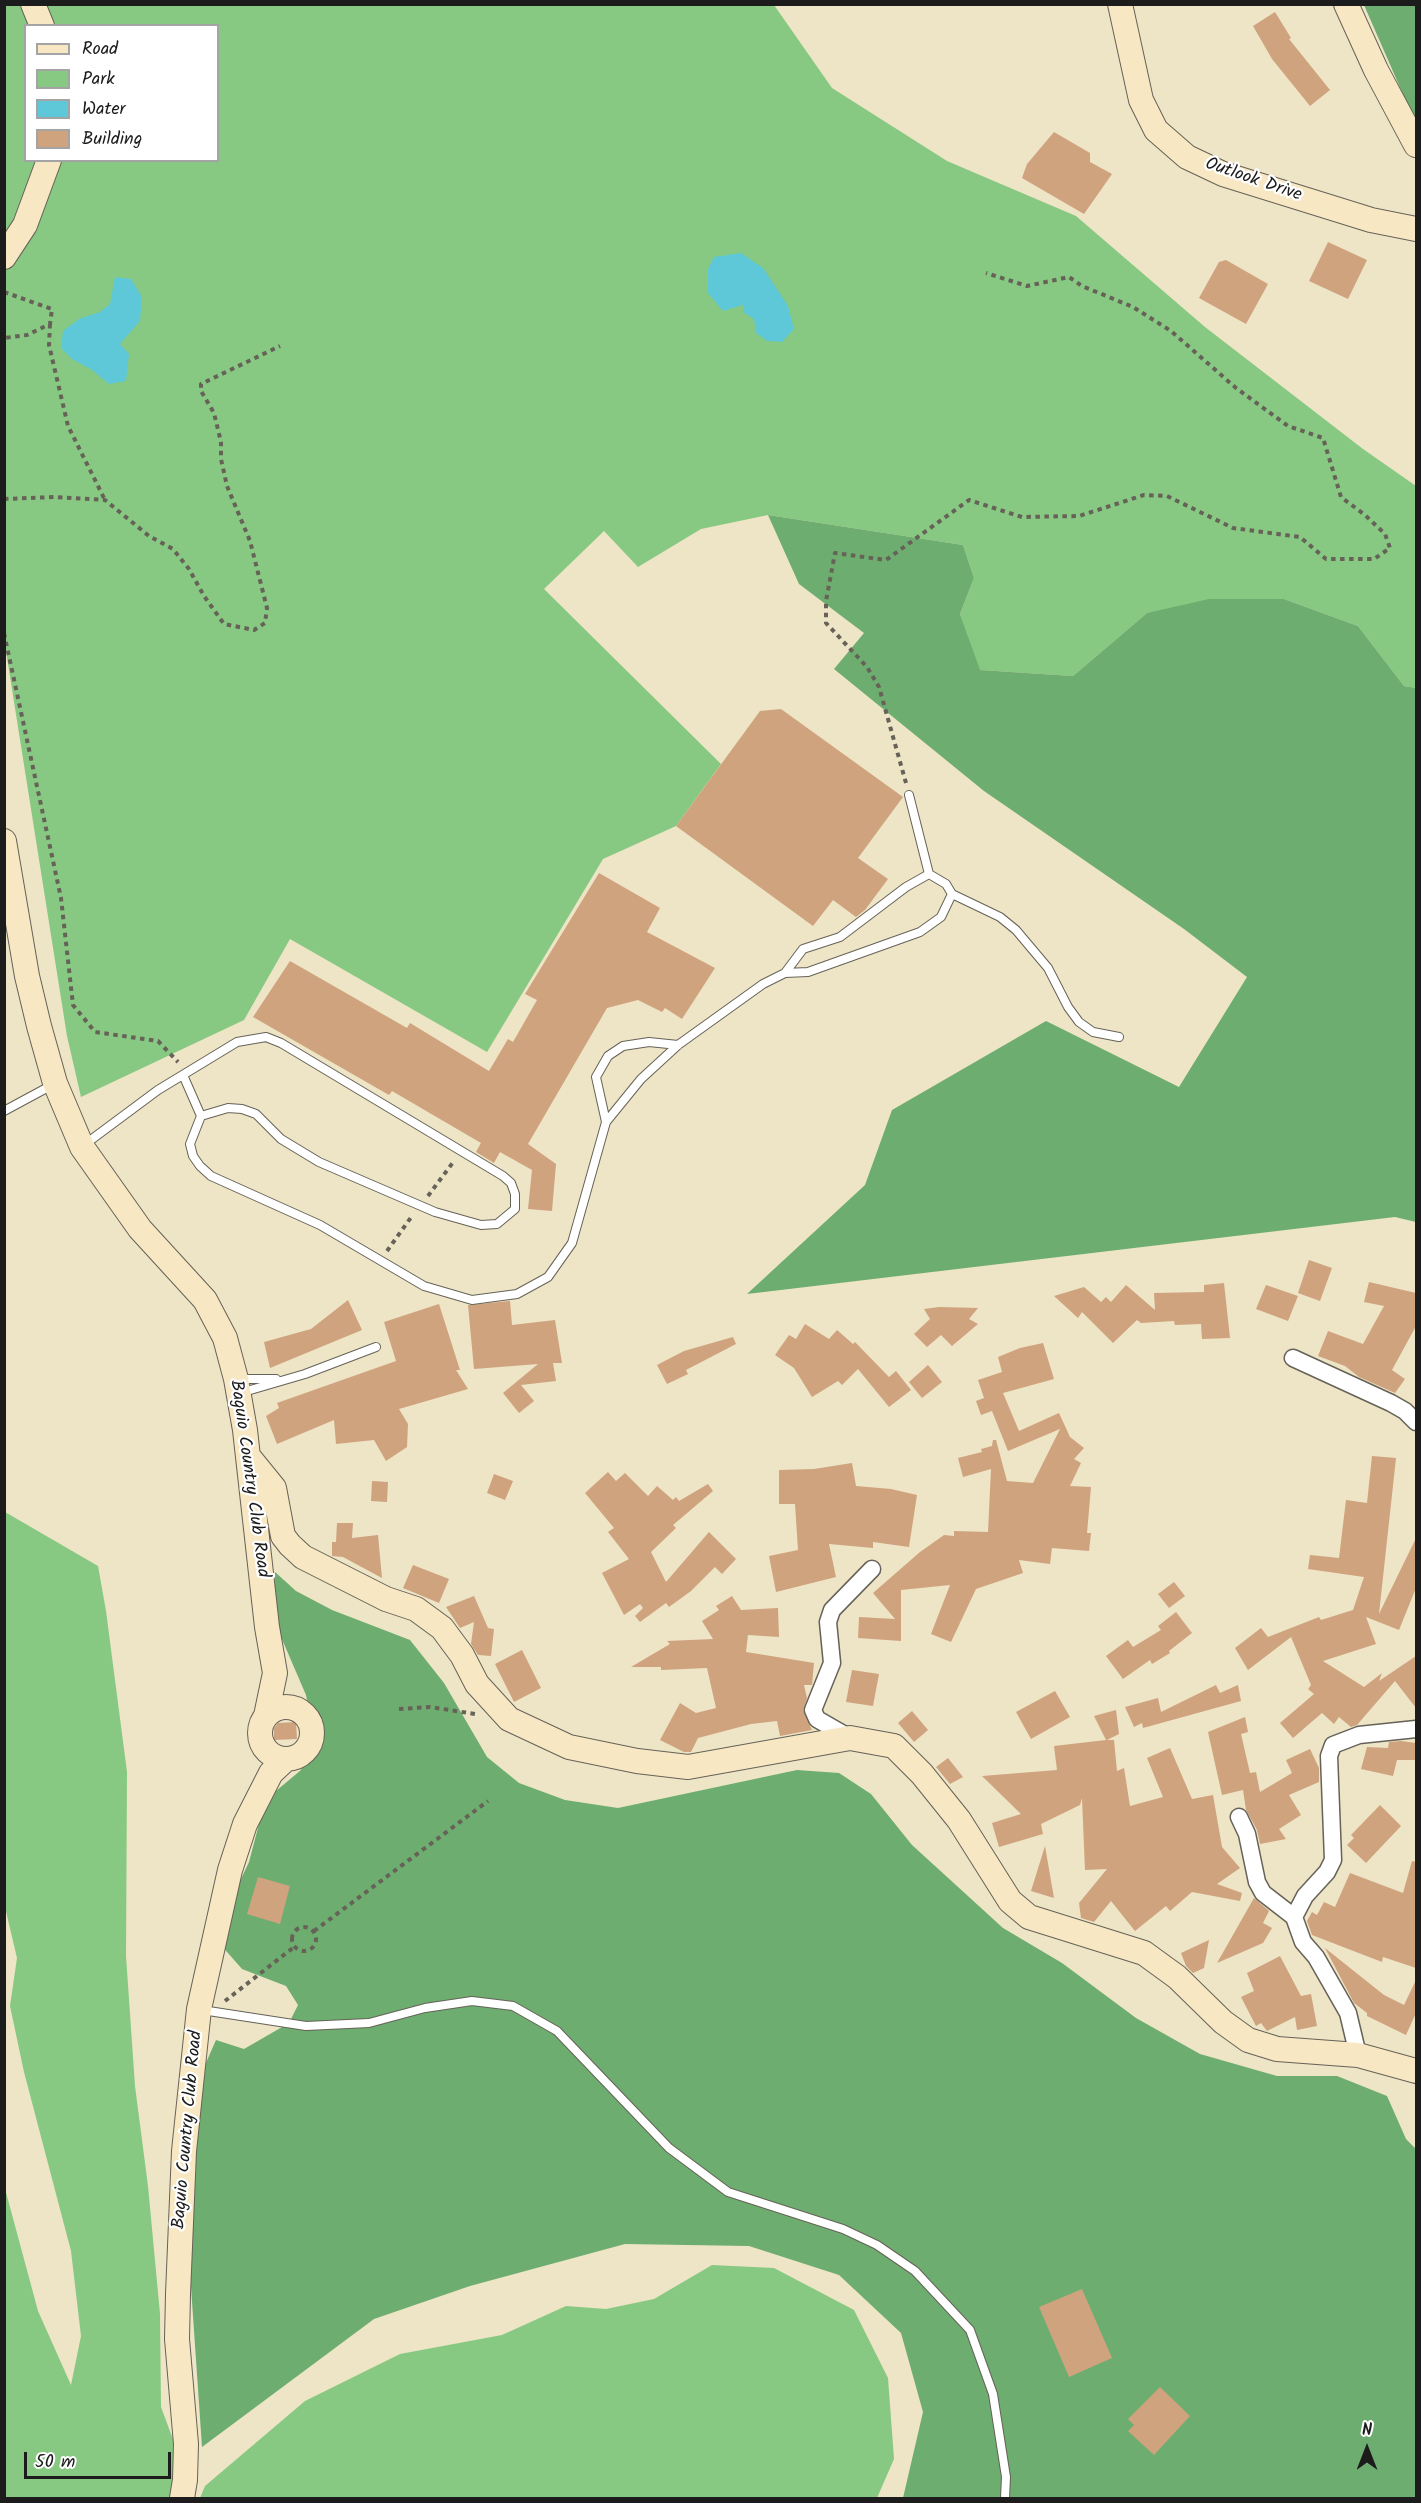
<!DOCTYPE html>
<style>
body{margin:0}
#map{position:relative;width:1421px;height:2503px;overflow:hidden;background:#eee4c6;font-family:Kalam,sans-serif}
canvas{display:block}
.frame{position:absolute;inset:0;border:6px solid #1c1c1c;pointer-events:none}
.legend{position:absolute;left:24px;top:24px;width:195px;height:138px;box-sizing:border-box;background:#fff;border:2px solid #a4a4a4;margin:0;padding:8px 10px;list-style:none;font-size:18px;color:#1c1c1c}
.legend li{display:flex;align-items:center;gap:12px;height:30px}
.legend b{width:30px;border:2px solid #a4a4a4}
.north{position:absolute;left:1337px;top:2419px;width:60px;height:60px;-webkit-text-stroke:4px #fff;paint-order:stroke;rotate:0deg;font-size:16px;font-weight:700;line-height:24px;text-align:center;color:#1c1c1c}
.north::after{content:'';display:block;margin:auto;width:21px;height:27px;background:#1c1c1c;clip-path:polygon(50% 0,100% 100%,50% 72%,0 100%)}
.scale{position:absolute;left:24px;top:2452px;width:147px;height:27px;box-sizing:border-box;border:3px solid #1c1c1c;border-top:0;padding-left:8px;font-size:18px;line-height:21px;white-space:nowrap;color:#1c1c1c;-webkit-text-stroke:4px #fff;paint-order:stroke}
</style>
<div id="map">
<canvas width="1421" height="2503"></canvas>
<div class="frame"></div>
<ul class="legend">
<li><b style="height:8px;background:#f7e8c3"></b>Road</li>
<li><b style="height:16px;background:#87c982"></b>Park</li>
<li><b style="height:16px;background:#5ec8d8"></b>Water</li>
<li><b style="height:16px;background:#cfa37e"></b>Building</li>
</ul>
<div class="north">N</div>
<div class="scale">50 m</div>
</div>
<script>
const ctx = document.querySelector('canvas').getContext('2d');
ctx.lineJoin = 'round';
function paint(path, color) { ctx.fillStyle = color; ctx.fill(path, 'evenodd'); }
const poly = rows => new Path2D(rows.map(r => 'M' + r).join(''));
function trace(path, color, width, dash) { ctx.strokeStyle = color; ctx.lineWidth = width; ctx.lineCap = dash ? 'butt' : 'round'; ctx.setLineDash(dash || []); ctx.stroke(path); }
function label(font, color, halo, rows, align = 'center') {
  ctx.font = font + ' Kalam,sans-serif'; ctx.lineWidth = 4.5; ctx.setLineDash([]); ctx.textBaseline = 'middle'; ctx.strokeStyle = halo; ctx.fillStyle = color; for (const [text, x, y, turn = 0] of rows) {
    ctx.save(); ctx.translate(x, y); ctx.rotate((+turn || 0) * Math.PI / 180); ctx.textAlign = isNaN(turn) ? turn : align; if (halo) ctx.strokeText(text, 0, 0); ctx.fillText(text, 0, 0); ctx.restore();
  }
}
const green = poly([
 [4,5,774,5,832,88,947,161,1076,216,1205,327,1363,449,1416,486,1416,688,1404,686,1358,626,1284,599,1147,613,1073,676,979,670,960,614,974,578,963,545,768,515,701,529,638,567,604,531,544,589,721,764,676,826,603,859,487,1052,290,939,244,1020,81,1097,67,1036,5,645],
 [26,26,218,26,218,160,26,160],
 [5,1512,98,1566,106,1611,127,1772,126,1956,135,2086,148,2186,160,2314,161,2407,174,2442,176,2470,172,2498,5,2498,4,2185,38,2311,71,2385,81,2336,71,2251,24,2072,10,2006,17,1958,4,1903],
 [712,2265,774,2268,854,2310,888,2378,894,2459,877,2498,200,2498,205,2486,305,2401,400,2354,502,2335,566,2306,606,2309,654,2299]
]);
const forest = poly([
 [1364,5,1416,5,1416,124],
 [768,515,963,545,974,578,960,614,980,670,1073,676,1147,613,1209,599,1284,599,1358,626,1404,686,1416,688,1416,1222,1395,1217,747,1294,865,1185,892,1110,1046,1021,1179,1087,1247,977,1184,929,984,791,834,669,864,633,799,584],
 [275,1572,296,1591,332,1610,410,1640,444,1683,487,1757,519,1783,565,1800,618,1808,797,1770,839,1773,871,1794,912,1845,1003,1928,1062,1963,1136,2018,1200,2054,1277,2076,1337,2076,1387,2096,1406,2139,1416,2149,1416,2498,903,2498,923,2412,901,2333,839,2275,749,2246,625,2244,470,2286,374,2319,202,2447,189,2258,198,2081,216,2040,244,2049,289,2023,298,2005,286,1986,242,1969,220,1944,232,1898,249,1862,259,1824,276,1791,301,1770,314,1736,306,1695,275,1623]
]);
const water = poly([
 [741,253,763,268,788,306,794,329,782,342,767,341,756,333,754,319,743,312,743,305,723,311,708,293,708,269,714,257],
 [115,277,131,279,142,297,140,321,120,344,129,354,126,381,109,384,92,370,72,359,61,348,63,331,79,319,100,312,110,304]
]);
const building = poly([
 [1275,12,1291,38,1289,39,1330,90,1310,106,1272,59,1253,26],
 [1054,132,1090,153,1090,162,1112,174,1084,214,1022,178,1027,164],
 [1328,242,1367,260,1348,299,1309,281],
 [1226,260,1268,284,1246,324,1199,298,1219,262],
 [781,709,903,797,858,858,888,879,865,910,856,917,833,900,813,926,676,826,760,711],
 [599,873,660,908,647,932,715,968,682,1019,665,1008,662,1012,638,1000,607,1008,528,1144,556,1164,552,1211,528,1209,532,1170,500,1152,494,1163,476,1152,481,1143,392,1091,389,1095,253,1017,290,961,407,1028,410,1023,489,1071,508,1039,513,1042,537,1000,525,994],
 [1309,1260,1332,1268,1320,1301,1298,1293],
 [1369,1282,1416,1293,1416,1326,1392,1370,1405,1379,1395,1393,1359,1377,1345,1366,1318,1356,1328,1331,1363,1344,1384,1306,1364,1302],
 [1224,1283,1230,1338,1202,1339,1201,1324,1175,1325,1174,1321,1141,1323,1137,1320,1113,1343,1082,1312,1078,1318,1054,1296,1084,1287,1101,1302,1106,1297,1111,1302,1126,1285,1155,1310,1154,1293,1204,1292,1204,1285],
 [1266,1285,1298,1296,1288,1321,1256,1309],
 [348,1300,362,1330,270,1368,264,1342,311,1329],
 [510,1301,512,1325,555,1320,562,1363,553,1363,556,1381,521,1385,534,1401,519,1413,503,1393,538,1364,474,1369,468,1305],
 [439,1304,460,1370,456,1370,468,1389,399,1409,408,1424,407,1447,386,1461,374,1440,336,1444,334,1420,277,1444,266,1416,279,1408,277,1403,396,1361,384,1322],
 [939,1307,978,1308,969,1319,978,1324,952,1346,941,1335,927,1347,914,1334,930,1319,924,1309],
 [805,1324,829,1339,837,1330,853,1344,855,1342,889,1377,896,1371,911,1390,889,1407,858,1369,842,1385,838,1381,812,1397,794,1368,775,1355,789,1335,796,1339],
 [733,1337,736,1344,686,1370,688,1374,667,1384,657,1365,684,1351],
 [1043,1343,1054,1379,1003,1393,1019,1431,1059,1413,1070,1437,1084,1448,1074,1459,1081,1463,1070,1486,1091,1487,1087,1533,1091,1533,1089,1551,1052,1548,1050,1564,1019,1560,1023,1573,976,1589,951,1642,931,1634,950,1585,901,1590,901,1641,858,1638,859,1617,895,1619,873,1593,920,1552,944,1535,954,1536,954,1531,988,1532,991,1469,963,1477,958,1458,982,1452,981,1449,992,1446,993,1440,996,1440,1007,1481,1033,1483,1060,1429,1008,1451,992,1411,981,1415,976,1401,984,1398,978,1380,1002,1372,998,1357,1020,1348],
 [928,1365,942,1382,922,1398,909,1382],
 [1372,1456,1396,1458,1379,1614,1416,1538,1416,1588,1399,1630,1366,1617,1376,1644,1323,1661,1364,1687,1382,1673,1379,1681,1416,1656,1416,1708,1395,1681,1357,1725,1351,1727,1339,1717,1334,1724,1322,1713,1293,1738,1280,1723,1314,1694,1308,1689,1311,1685,1291,1637,1248,1670,1235,1648,1261,1628,1268,1637,1319,1617,1321,1620,1353,1610,1364,1577,1308,1569,1310,1555,1339,1558,1346,1500,1367,1503],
 [852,1463,856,1486,891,1489,917,1495,909,1547,873,1542,873,1548,829,1544,836,1577,776,1592,769,1556,798,1550,795,1504,779,1504,779,1470,814,1469],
 [608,1472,616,1481,625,1473,648,1496,657,1486,673,1500,676,1497,679,1501,708,1484,713,1491,673,1525,676,1528,651,1552,666,1582,709,1532,736,1559,722,1574,715,1567,691,1591,669,1607,666,1603,640,1622,635,1616,643,1608,640,1604,624,1615,602,1573,629,1559,608,1532,614,1528,585,1493],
 [494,1474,513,1481,505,1500,487,1493],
 [372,1481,388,1482,387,1502,371,1501],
 [337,1523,353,1523,352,1538,378,1535,382,1578,343,1557,332,1556,332,1542,336,1542],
 [413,1565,449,1579,439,1603,403,1588],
 [1174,1582,1185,1596,1169,1608,1158,1594],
 [474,1596,488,1628,494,1629,491,1656,478,1655,471,1644,474,1622,460,1628,446,1607],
 [732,1596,741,1610,778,1608,779,1637,748,1635,746,1652,814,1663,812,1685,804,1685,807,1698,803,1710,812,1730,780,1736,777,1721,751,1724,698,1738,691,1752,684,1752,660,1740,680,1703,696,1713,716,1708,707,1668,661,1670,661,1667,631,1667,670,1644,667,1641,713,1639,702,1621,719,1610,716,1606],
 [1176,1612,1192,1633,1169,1651,1170,1653,1152,1664,1150,1660,1123,1679,1106,1656,1128,1640,1133,1647,1161,1630,1158,1626],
 [522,1650,541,1688,514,1702,495,1664],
 [852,1670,879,1674,873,1706,846,1702],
 [1216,1685,1220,1693,1238,1685,1241,1701,1143,1728,1142,1723,1134,1727,1125,1707,1158,1698,1161,1712],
 [1055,1691,1070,1717,1031,1739,1016,1712],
 [1116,1710,1119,1734,1107,1740,1114,1740,1117,1771,1124,1768,1130,1806,1163,1797,1147,1758,1170,1748,1192,1799,1213,1795,1222,1847,1240,1868,1217,1884,1242,1893,1240,1901,1192,1892,1170,1911,1166,1906,1135,1931,1111,1901,1094,1922,1081,1918,1079,1903,1107,1869,1085,1870,1082,1798,1080,1805,1041,1824,1043,1834,999,1847,992,1823,1021,1814,982,1776,1057,1770,1054,1746,1106,1740,1094,1716],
 [912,1711,928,1730,914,1742,898,1723],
 [1245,1717,1248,1732,1241,1734,1250,1773,1256,1772,1260,1792,1292,1773,1286,1760,1310,1749,1319,1768,1319,1782,1289,1795,1301,1815,1279,1829,1286,1839,1260,1844,1257,1830,1246,1810,1243,1790,1222,1795,1208,1732],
 [296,1722,297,1739,274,1740,274,1728,278,1723],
 [1401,1741,1416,1743,1416,1760,1397,1760,1393,1776,1361,1769,1367,1747,1388,1748,1389,1742],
 [948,1758,963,1777,950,1784,936,1767],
 [1380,1805,1401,1826,1366,1863,1347,1845,1354,1838,1351,1835],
 [1045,1846,1054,1898,1031,1891],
 [1412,1861,1416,1862,1416,1968,1383,1957,1382,1962,1312,1935,1307,1921,1312,1912,1317,1915,1324,1902,1335,1907,1350,1873,1403,1893],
 [258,1877,290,1886,280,1924,247,1914],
 [1254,1898,1269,1911,1263,1923,1272,1928,1263,1943,1217,1963],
 [1209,1940,1204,1968,1193,1973,1186,1966,1181,1953],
 [1325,1948,1384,1995,1404,2005,1416,1980,1416,2013,1406,2035,1367,2016,1367,2013,1354,2003],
 [1280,1956,1301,1996,1311,1994,1317,2026,1297,2030,1295,2017,1267,2031,1261,2023,1256,2026,1241,1997,1254,1991,1247,1973],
 [1082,2289,1112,2358,1069,2377,1039,2307],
 [1160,2387,1190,2416,1154,2455,1128,2431,1134,2425,1128,2419]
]);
const path = poly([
 [4,292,52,309,50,324,27,335,4,338],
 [50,324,49,345,68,426,105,500],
 [4,499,54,497,105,500,149,536,173,549,189,569,204,596,224,624,254,630,265,623,267,608,250,541,227,486,221,459,221,442,214,413,201,391,201,384,280,346],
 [4,633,61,898,73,1005,95,1032,158,1041,178,1062],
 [906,783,879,687,867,667,826,623,826,601,835,553,886,560,969,500,1022,517,1079,516,1144,495,1167,496,1233,528,1300,537,1326,559,1374,559,1390,548,1385,534,1365,515,1341,497,1323,438,1288,426,1236,388,1171,331,1133,307,1082,286,1069,277,1027,286,986,273],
 [428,1196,454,1161],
 [387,1251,412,1216],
 [399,1709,430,1707,475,1714],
 '292 1939a12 12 0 1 1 24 0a12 12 0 1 1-24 0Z',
 [314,1931,488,1801],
 [225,2001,294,1947]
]);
const lane = poly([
 [909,795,929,874],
 [785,973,808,972,920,932,941,917,952,894],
 [183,1075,201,1116],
 [4,1111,54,1084],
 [606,1122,596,1077,608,1056,623,1046,649,1042,678,1045],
 [84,1145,158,1090,237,1042,266,1037,281,1043,503,1176,511,1183,515,1194,515,1209,497,1224,481,1225,435,1212,319,1162,281,1139,256,1114,242,1109,228,1108,201,1116,190,1144,193,1156,200,1166,211,1176,320,1225,424,1286,472,1300,517,1294,548,1277,572,1243,606,1122,641,1079,678,1045,763,984,785,973,803,949,840,937,906,887,929,874,946,884,952,894,1000,917,1016,930,1048,968,1068,1007,1079,1022,1093,1032,1119,1037],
 [238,1379,276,1379],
 [240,1393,305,1374,376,1347],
 [202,2010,306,2026,369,2023,425,2008,472,2001,513,2006,557,2031,669,2148,728,2192,843,2229,877,2245,915,2271,970,2330,993,2394,1006,2477,1005,2498]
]);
const street = poly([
 [1293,1358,1391,1403,1405,1411,1416,1422],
 [850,1738,817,1719,813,1710,832,1663,828,1622,832,1610,872,1569],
 [1239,1817,1247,1834,1257,1882,1263,1893,1294,1917],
 [1358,2055,1348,2013,1316,1957,1303,1942,1294,1917,1305,1896,1327,1872,1333,1860,1329,1756,1333,1745,1359,1735,1416,1729]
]);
const secondary = poly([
 [33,4,42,26],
 [1120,4,1141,100,1156,130,1187,157,1223,174,1371,220,1416,229],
 [1346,4,1376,70,1416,145],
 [4,257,25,225,49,160],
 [4,841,27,976,39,1026,55,1083,82,1147,140,1229,205,1300,225,1338,236,1379,245,1430,267,1627,275,1673,266,1716],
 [248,1456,274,1488,283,1536,290,1545,303,1557,386,1599,416,1609,442,1628,462,1655,477,1684,509,1719,569,1747,637,1761,688,1767,850,1738,894,1746,922,1774,959,1820,1010,1901,1029,1917,1144,1953,1177,1977,1223,2022,1248,2040,1277,2049,1358,2055,1416,2071],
 '260 1733a26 26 0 1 1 52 0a26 26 0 1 1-52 0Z',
 [182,2498,185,2480,186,2444,177,2339,178,2294,184,2151,199,2009,230,1870,245,1824,271,1773,286,1759]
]);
const streetNames = [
 ["Outlook Drive",1253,181,19],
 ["Baguio Country Club Road",248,1479,82],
 ["Baguio Country Club Road",189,2130,-85]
];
paint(green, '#87c982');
paint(forest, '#6dad70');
paint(water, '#5ec8d8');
paint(building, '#cfa37e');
trace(lane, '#666258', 10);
trace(street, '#666258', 19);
trace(secondary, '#666258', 26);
trace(path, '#666258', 4, [4.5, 4.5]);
trace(lane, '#fff', 8);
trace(street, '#fff', 16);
trace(secondary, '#f7e8c3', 24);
label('18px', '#1c1c1c', '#fff', streetNames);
</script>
